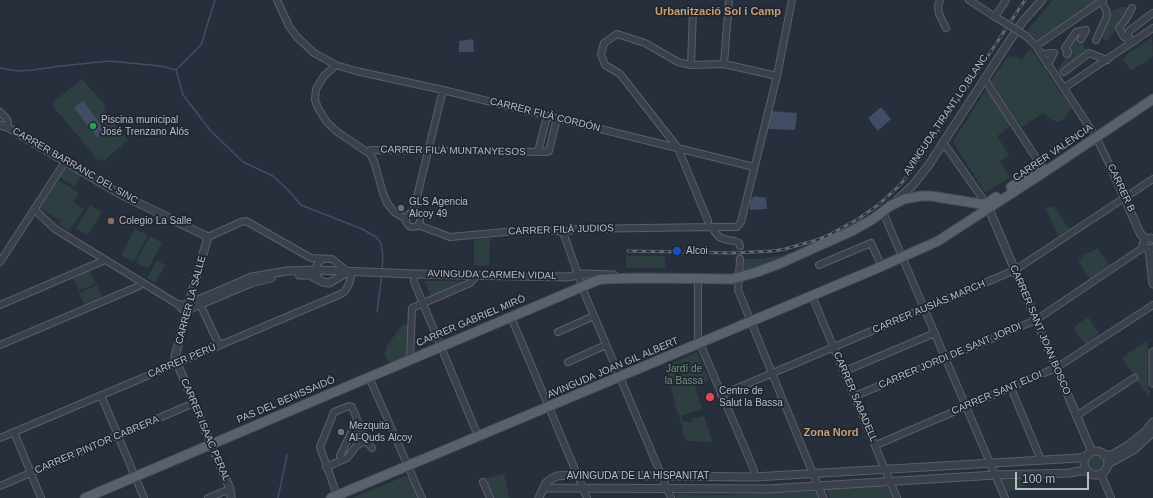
<!DOCTYPE html>
<meta charset="utf-8">
<style>
body{margin:0}
#map{position:relative;width:1153px;height:498px;overflow:hidden;background:#282f3c;font-family:Arial,sans-serif}
canvas{display:block}
.scale{position:absolute;left:1015px;top:472px;width:74px;height:18px;box-sizing:border-box;border:2px solid #b7bcc7;border-top:0;padding-left:5px;font-size:12px;line-height:14px;white-space:nowrap;color:#b7bcc7;-webkit-text-stroke:3px #202631;paint-order:stroke}
</style>
<div id="map">
<canvas width="1153" height="498"></canvas>
<div class="scale">100 m</div>
</div>
<script>
const ctx = document.querySelector('canvas').getContext('2d');
ctx.lineJoin = 'round';
function paint(path, color) { ctx.fillStyle = color; ctx.fill(path, 'evenodd'); }
const poly = rows => new Path2D(rows.map(r => 'M' + r).join(''));
function trace(path, color, width, dash) { ctx.strokeStyle = color; ctx.lineWidth = width; ctx.lineCap = dash ? 'butt' : 'round'; ctx.setLineDash(dash || []); ctx.stroke(path); }
function label(font, color, halo, rows, align = 'center') {
  ctx.font = font + ' Arial,sans-serif'; ctx.lineWidth = 3.5; ctx.setLineDash([]); ctx.textBaseline = 'middle'; ctx.strokeStyle = halo; ctx.fillStyle = color; for (const [text, x, y, turn = 0] of rows) {
    ctx.save(); ctx.translate(x, y); ctx.rotate((+turn || 0) * Math.PI / 180); ctx.textAlign = isNaN(turn) ? turn : align; if (halo) ctx.strokeText(text, 0, 0); ctx.fillText(text, 0, 0); ctx.restore();
  }
}
const green = poly([
 [1053,0,1099,0,1038,41,1027,31],
 [1120,7,1127,7,1129,10,1107,41,1100,37,1108,10,1116,9],
 [1077,36,1088,52,1060,72,1058,69,1069,52,1067,48],
 [1152,37,1153,56,1131,71,1123,59,1126,57,1126,55],
 [1030,48,1071,108,1065,118,1059,122,1052,120,1043,113,1022,127,991,81,1008,56,1016,57,1022,60],
 [82,79,105,105,103,107,105,109,104,110,128,140,106,159,106,160,104,162,101,159,98,160,53,106,53,102],
 [985,91,988,91,1011,126,997,136,1009,155,1000,162,1010,177,987,192,984,191,953,142],
 [68,166,82,174,75,187,60,177],
 [59,180,79,193,73,202,84,209,69,231,59,225,72,204,61,221,40,208],
 [90,205,102,212,88,235,76,228],
 [1049,206,1051,208,1054,206,1069,229,1058,236,1046,208],
 [135,229,148,235,134,261,121,255],
 [150,236,162,243,148,269,136,262],
 [490,238,489,266,474,265,474,240],
 [1097,248,1109,265,1090,279,1078,261,1083,257,1084,254,1088,252,1092,252],
 [786,255,757,266,743,271,744,259,758,259],
 [626,256,665,256,665,268,626,268],
 [157,260,165,265,155,283,147,278],
 [90,271,96,284,78,290,73,278],
 [424,281,460,281,460,284,431,297],
 [97,285,103,298,85,306,79,293],
 [1087,318,1089,318,1099,334,1085,344,1073,327],
 [403,324,408,325,407,356,389,363,385,355,386,347],
 [1148,340,1147,381,1150,396,1148,396,1122,358],
 [697,352,709,380,695,386,702,409,681,416,683,422,687,421,688,423,692,422,691,419,704,416,712,442,688,441,685,439,679,415,677,412,666,366],
 '1087 463a9 9 0 1 1 18 0a9 9 0 1 1-18 0Z',
 [504,474,509,498,494,498,486,480,487,478],
 [405,476,409,477,418,498,353,498],
 [1041,478,1041,479,1007,493,1002,480],
 [884,486,888,488,892,498,830,498,827,491,828,489],
 [814,491,818,498,677,498,675,496,678,494,724,495]
]);
const water = poly([
 [473,39,474,52,459,52,459,41],
 [83,101,105,130,97,137,74,108],
 [881,107,891,119,878,131,868,118],
 [770,111,797,113,795,130,767,129],
 [754,196,766,198,767,209,750,210,750,201]
]);
const stream = poly([
 [0,68,18,71,33,70,61,66,109,61,161,66,176,70],
 [176,70,183,95,210,130,243,162,273,176,288,190,301,205,362,229,376,237,381,243,383,257,382,270],
 [176,70,201,45,215,0],
 [377,312,382,274],
 [278,498,287,455]
]);
const minorTunnel = poly([
 [740,259,740,246]
]);
const minor = poly([
 [277,0,289,26,297,37,314,53,336,65,356,71,443,90,754,167],
 [940,0,938,6,939,14,946,28],
 [969,0,995,17],
 [1132,8,1126,19,1119,28,1124,37,1135,41],
 [1002,21,995,17,1006,0],
 [1026,36,1036,46,1096,137,1113,172],
 [1096,40,1107,16,1106,10,1101,1],
 [1128,41,1129,31,1153,13],
 [1036,46,1103,0],
 [1041,54,1054,53,1048,65],
 [1067,54,1068,52,1065,48,1076,32,1086,30,1081,39],
 [724,64,729,0],
 [336,65,324,76,316,89,315,100,318,108,326,121,336,131,370,154,374,161,383,193,387,203,394,212,406,219],
 [691,65,693,11],
 [1064,72,1089,53,1107,60],
 [983,81,987,83,1042,167],
 [1064,88,1153,28],
 [0,112,7,119,8,123,7,127],
 [943,143,950,152,987,205],
 [368,152,371,150,548,152,549,151,557,118],
 [538,152,547,116],
 [34,209,55,229,179,305,182,309,187,309],
 [883,212,1005,498],
 '406 220a7 7 0 1 1 14 0a7 7 0 1 1-14 0Z',
 [413,213,443,90],
 [708,221,678,148,620,74,605,65,601,54,604,43,617,34,645,43,678,62,691,65,724,64,777,76],
 [418,225,450,237,538,229,563,232,577,229,711,227],
 [711,227,719,237,727,240,735,241,739,243,740,246],
 [712,227,737,227,741,222,777,76,792,0],
 [563,232,586,297,671,498],
 [208,237,241,222,246,221,311,258,332,259,348,272],
 [740,259,738,290,818,486],
 [0,262,65,162],
 [819,265,871,243,882,267],
 [414,274,414,282,478,436],
 [698,279,698,339,743,444,754,470,754,477],
 [320,280,317,275,316,270,317,264,322,260],
 [812,296,897,498],
 [200,304,219,345],
 [0,305,105,260],
 [511,317,587,498],
 [558,332,594,316],
 [0,345,139,286,141,282],
 [410,359,412,308,470,283,477,275],
 [568,362,606,345],
 [845,371,935,333],
 [369,377,422,498],
 [1011,388,1041,460],
 [101,395,144,498],
 [721,395,1015,270,1153,179],
 [855,396,1036,320,1144,247],
 [1076,416,1134,378],
 [14,432,41,498],
 [0,438,341,294,345,291,349,284,352,272],
 [876,445,1056,368,1153,305],
 [340,456,357,420],
 [326,467,347,458,356,446,366,441],
 [1101,474,1111,498],
 [483,482,490,498],
 [0,486,194,403],
 [208,498,230,489],
 [338,498,320,447,334,412,349,406,352,407,366,441,372,448]
]);
const tertiary = poly([
 [0,125,7,127,118,193,208,237,187,309,175,357,177,363,230,489,231,498],
 [1113,172,1140,233,1145,239],
 [897,200,913,185,928,166,1012,37,1024,20,1042,0],
 [989,209,1092,452],
 [1153,248,1147,249,1144,247,1143,244,1146,238,1150,238,1153,239],
 [1149,250,1153,284],
 [299,275,309,275,323,282,329,283,348,272],
 [179,305,184,305,189,304,252,277,287,271,316,270,414,274,568,277,583,274,614,275],
 [189,309,251,283,271,278],
 [1153,352,1153,383],
 '1084 463a12 12 0 1 1 24 0a12 12 0 1 1-24 0Z',
 [1104,455,1112,455,1129,445,1145,432,1153,422],
 [1108,464,1135,449,1153,432],
 [818,486,823,498],
 [544,487,549,488,768,489,995,475,1070,473,1079,471,1087,471],
 [539,498,546,483,551,479,557,476,570,475,754,477,1079,458,1087,456]
]);
const primary = poly([
 [1011,187,1042,166],
 [743,276,757,272,781,263,852,231,873,219,890,206,904,199,921,196,931,196,981,204,989,202,996,197],
 [85,498,598,280,603,279,641,278,732,279],
 [331,498,873,270,938,241,1046,171,1153,99]
]);
const rail = poly([
 [628,251,732,253,773,251,785,249,817,240,829,235,858,219,878,205,898,187,911,172,1025,0]
]);
const minorBridge = poly([
 [1002,21,1026,36]
]);
const primaryBridge = poly([
 [732,279,743,276]
]);
const markers = [
 [93,126,4,"#2e9e5b"],
 [401,208,4,"#5c6f8a"],
 [111,221,4,"#8d6e63"],
 [677,251,5,"#1a4fb4"],
 [710,397,5,"#e0444e"],
 [341,432,4,"#6b7280"]
];
const streetNames = [
 ["CARRER FILÀ CORDÓN",545,115,14],
 ["AVINGUDA TIRANT LO BLANC",946,115,-56],
 ["CARRER FILÀ MUNTANYESOS",453,151,1],
 ["CARRER VALÈNCIA",1053,153,-34],
 ["CARRER BARRANC DEL SINC",75,166,30],
 ["CARRER B",1121,188,65],
 ["CARRER FILÀ JUDIOS",561,230,-2],
 ["AVINGUDA CARMEN VIDAL",492,275,1],
 ["CARRER LA SALLE",191,300,-75],
 ["CARRER AUSIÀS MARCH",929,307,-23],
 ["CARRER GABRIEL MIRÓ",471,321,-23],
 ["CARRER SANT JOAN BOSCO",1040,330,67],
 ["CARRER JORDI DE SANT JORDI",950,356,-23],
 ["CARRER PERÚ",182,361,-23],
 ["AVINGUDA JOAN GIL ALBERT",613,368,-23],
 ["CARRER SANT ELOI",997,393,-23],
 ["CARRER SABADELL",855,397,67],
 ["PAS DEL BENISSAIDÓ",286,400,-23],
 ["CARRER ISAAC PERAL",205,430,67],
 ["CARRER PINTOR CABRERA",97,445,-23],
 ["AVINGUDA DE LA HISPANITAT",638,476]
];
const poiNames = [
 ["Piscina municipal",101,120],
 ["José Trenzano Alós",101,132],
 ["GLS Agencia",409,202],
 ["Alcoy 49",409,214],
 ["Colegio La Salle",119,221],
 ["Alcoi",686,251],
 ["Centre de",719,391],
 ["Salut la Bassa",719,403],
 ["Mezquita",349,426],
 ["Al-Quds Alcoy",349,438]
];
const parkNames = [
 ["Jardí de",684,369],
 ["la Bassa",684,381]
];
const neighbourhoodNames = [
 ["Urbanització Sol i Camp",718,12],
 ["Zona Nord",831,433]
];
paint(green, '#2e3f41');
paint(water, '#414d64');
trace(stream, '#414d64', 1.5);
trace(minorTunnel, '#3d4451', 6, [6, 3]);
trace(minor, '#595f6a', 8);
trace(tertiary, '#595f6a', 9);
trace(primary, '#444a55', 11);
trace(minor, '#3b414c', 6);
trace(tertiary, '#3b414c', 7);
trace(primary, '#5a606c', 9);
trace(rail, '#606775', 3);
trace(rail, '#202631', 1.5, [4.5]);
trace(minorBridge, '#595f6a', 8, []);
trace(primaryBridge, '#444a55', 11, []);
trace(minorBridge, '#3b414c', 6);
trace(primaryBridge, '#5a606c', 9);
for (const [x, y, r, color] of markers) { const dot = new Path2D(); dot.arc(x, y, r, 0, 2 * Math.PI); ctx.fillStyle = color; ctx.fill(dot); trace(dot, '#202631', 1.5); }
label('10px', '#b7bcc7', '#202631', streetNames);
label('10px', '#b7bcc7', '#202631', poiNames, 'left');
label('10px', '#72957d', '#202631', parkNames);
label('bold 11px', '#c79f72', '#202631', neighbourhoodNames);
</script>
